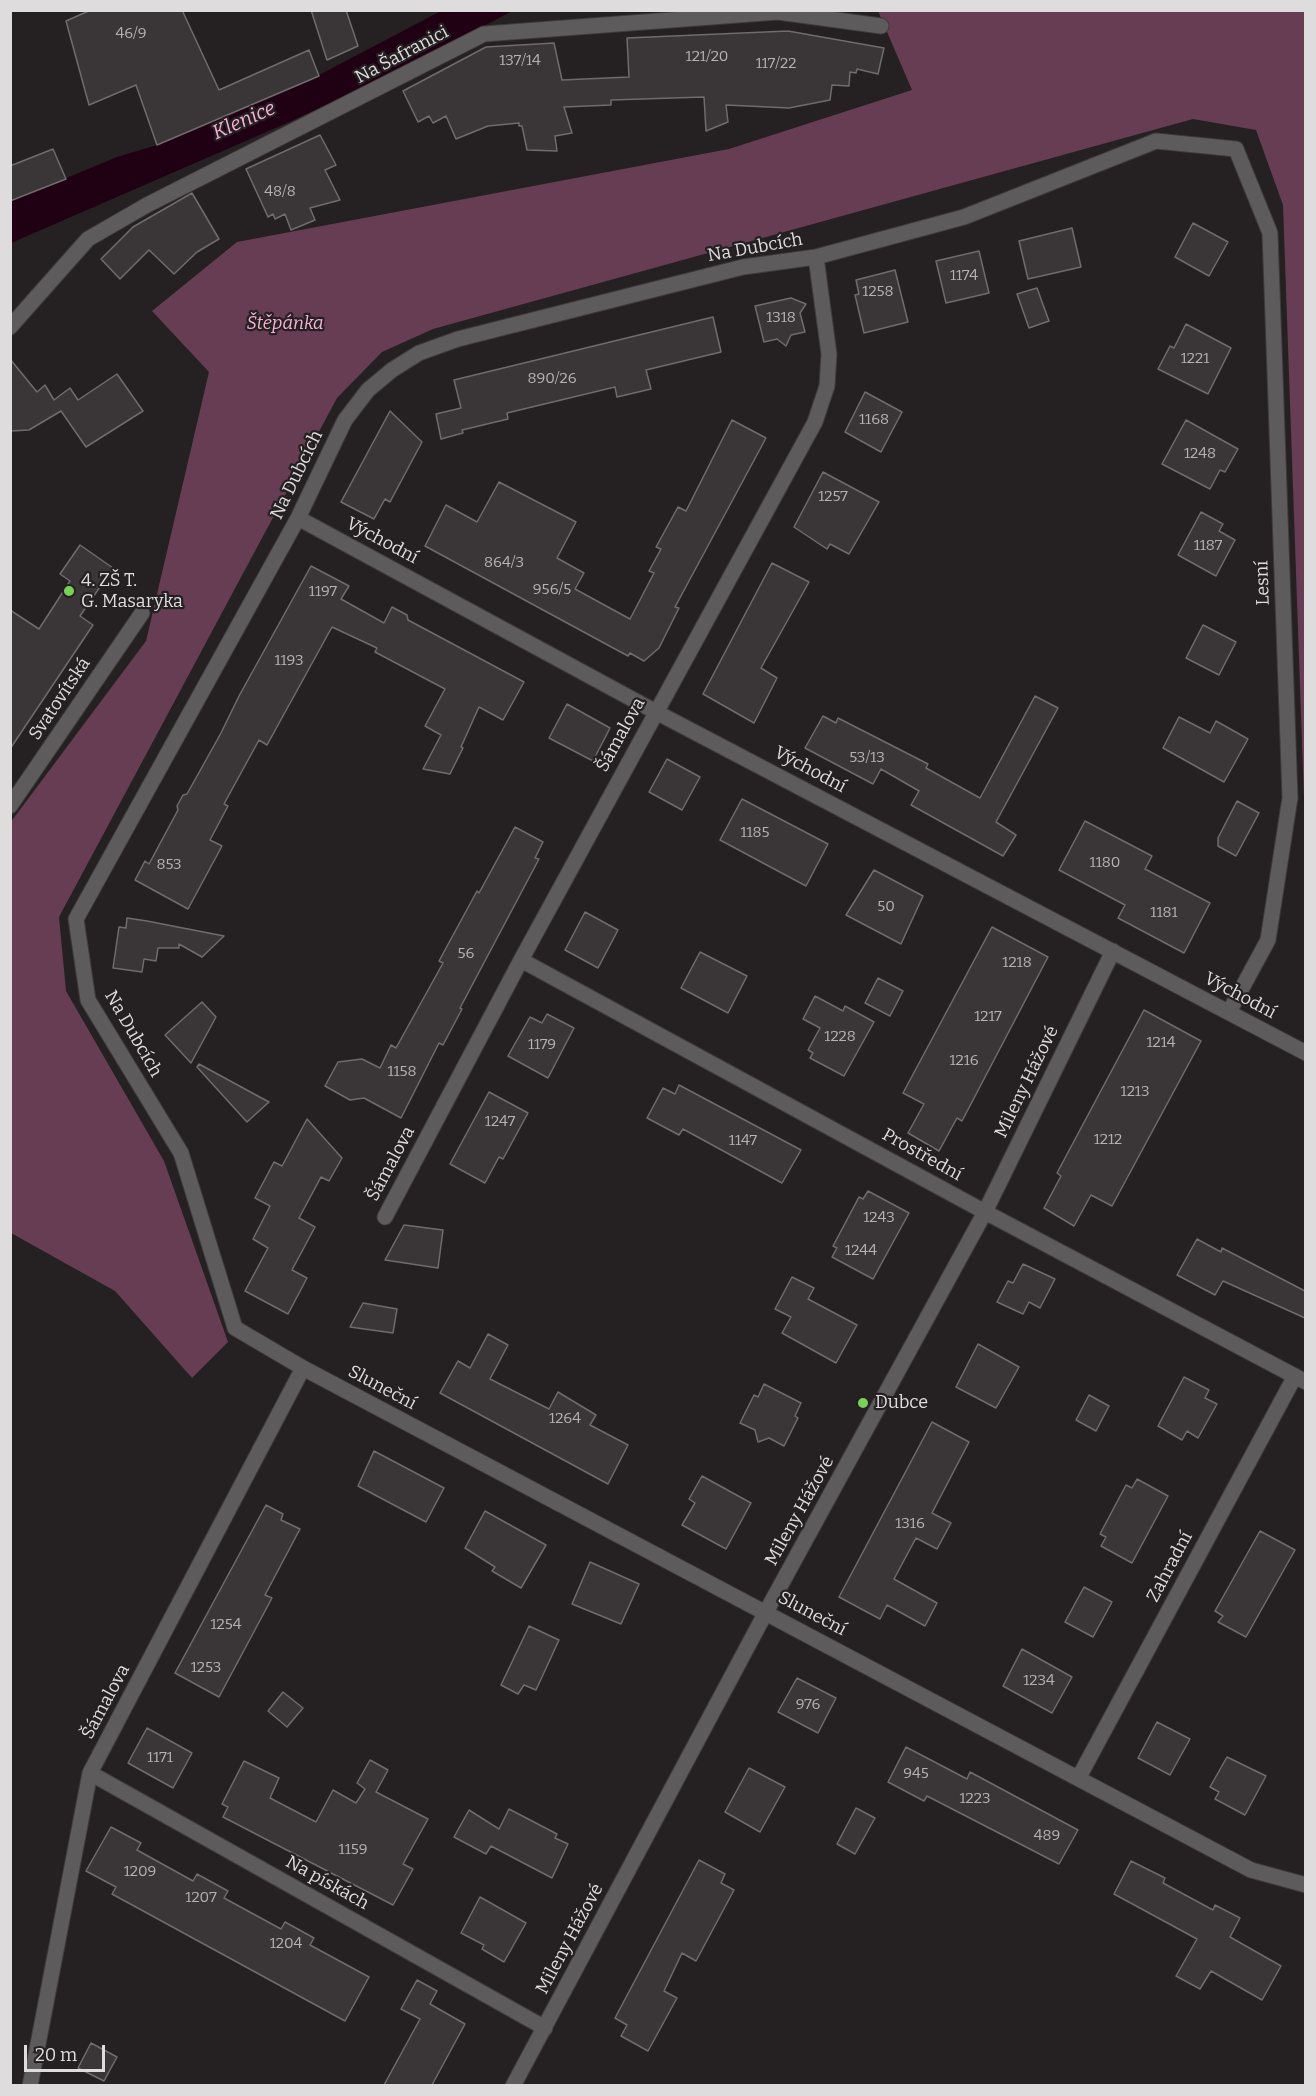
<!DOCTYPE html>
<meta charset="utf-8">
<style>
body{margin:0}
#map{position:relative;width:1316px;height:2096px;overflow:hidden;background:#252022;font-family:Bitter,serif}
canvas{display:block}
.frame{position:absolute;inset:0;border:12px solid #dfdcdd;pointer-events:none}
.scale{position:absolute;left:24px;top:2045px;width:81px;height:27px;box-sizing:border-box;border:3px solid #dfdcdd;border-top:0;padding-left:8px;font-size:18px;line-height:21px;white-space:nowrap;color:#dfdcdd;-webkit-text-stroke:4px #252022;paint-order:stroke}
</style>
<div id="map">
<canvas width="1316" height="2096"></canvas>
<div class="frame"></div>
<div class="scale">20 m</div>
</div>
<script>
const ctx = document.querySelector('canvas').getContext('2d');
ctx.lineJoin = 'round';
function paint(path, color) { ctx.fillStyle = color; ctx.fill(path, 'evenodd'); }
const poly = rows => new Path2D(rows.map(r => 'M' + r).join(''));
function trace(path, color, width, dash) { ctx.strokeStyle = color; ctx.lineWidth = width; ctx.lineCap = dash ? 'butt' : 'round'; ctx.setLineDash(dash || []); ctx.stroke(path); }
function label(font, color, halo, rows, align = 'center') {
  ctx.font = font + ' Bitter,serif'; ctx.lineWidth = 4.5; ctx.setLineDash([]); ctx.textBaseline = 'middle'; ctx.strokeStyle = halo; ctx.fillStyle = color; for (const [text, x, y, turn = 0] of rows) {
    ctx.save(); ctx.translate(x, y); ctx.rotate((+turn || 0) * Math.PI / 180); ctx.textAlign = isNaN(turn) ? turn : align; if (halo) ctx.strokeText(text, 0, 0); ctx.fillText(text, 0, 0); ctx.restore();
  }
}
const forest = poly([
 [878,11,1305,11,1305,827,1283,205,1256,130,1193,119,433,329,382,352,337,398,59,917,66,991,164,1161,228,1342,192,1378,115,1291,11,1233,10,823,146,641,209,372,152,311,237,242,729,149,912,90]
]);
const water = poly([
 [441,11,512,11,409,66,287,123,11,243,11,201,117,157,157,145,300,85]
]);
const building = poly([
 [91,10,182,10,219,90,309,50,319,76,157,145,136,85,89,105,66,21,91,10],
 [311,10,346,10,358,46,327,60,311,10],
 [788,31,884,48,878,74,857,69,856,73,850,72,849,86,832,85,830,100,789,108,726,105,728,122,706,131,704,97,611,100,611,105,564,107,572,133,555,136,557,151,527,150,522,126,519,126,519,123,488,126,456,139,446,116,433,123,429,116,418,122,403,91,486,47,554,43,562,80,629,77,627,38,788,31],
 [320,135,336,165,325,170,340,200,310,208,315,220,291,230,285,214,275,219,273,214,268,217,246,169,320,135],
 [53,149,66,179,10,201,10,166,53,149],
 [192,193,219,239,197,252,174,274,149,250,120,279,101,259,133,227,192,193],
 [1193,223,1228,242,1209,276,1175,257,1193,223],
 [1072,228,1081,267,1028,279,1019,241,1072,228],
 [979,251,989,293,946,303,936,261,979,251],
 [895,270,908,322,864,333,855,295,859,294,856,280,895,270],
 [1037,288,1049,321,1029,328,1017,294,1037,288],
 [791,298,806,304,800,313,805,332,791,335,786,346,777,339,764,342,755,306,791,298],
 [713,317,721,352,646,370,651,389,617,397,615,387,507,413,508,419,462,430,463,433,441,439,436,414,461,408,454,380,713,317],
 [1186,324,1231,348,1208,394,1158,369,1170,346,1174,348,1186,324],
 [10,359,37,392,45,385,54,400,70,388,78,400,117,374,143,411,86,447,61,411,29,430,10,431,10,359],
 [865,392,902,412,881,452,845,432,865,392],
 [390,411,422,442,390,502,385,499,374,519,341,502,390,411],
 [732,420,766,438,675,607,679,608,659,648,644,661,630,653,628,656,425,546,446,505,477,522,499,482,576,522,557,558,584,573,575,589,630,619,654,573,649,571,661,549,656,547,678,507,686,511,732,420],
 [1186,420,1238,449,1225,472,1220,470,1210,489,1162,464,1186,420],
 [823,472,879,502,849,554,830,544,827,549,794,527,823,472],
 [1201,512,1223,524,1219,531,1235,540,1216,576,1178,555,1201,512],
 [80,545,113,568,80,616,93,625,10,749,10,610,39,629,70,581,60,574,80,545],
 [772,563,809,582,761,668,777,678,754,723,703,694,772,563],
 [311,566,349,586,341,599,384,623,392,607,407,615,408,620,524,682,503,720,479,707,461,747,463,748,450,774,423,769,441,735,425,726,445,689,375,652,377,648,332,627,267,745,259,740,224,804,228,806,210,840,222,846,188,909,135,880,145,861,149,864,178,810,177,806,183,795,187,794,221,733,239,696,311,566],
 [1203,625,1236,642,1219,675,1186,658,1203,625],
 [1035,696,1058,708,996,822,1016,835,1003,856,911,805,919,791,881,769,873,784,805,748,823,716,836,723,838,718,928,764,926,768,980,798,1035,696],
 [567,704,610,728,593,761,549,738,567,704],
 [1179,717,1210,733,1216,721,1248,739,1224,782,1163,748,1179,717],
 [667,759,700,777,682,810,649,792,667,759],
 [742,799,828,844,806,886,720,840,742,799],
 [1237,801,1259,813,1236,856,1218,846,1218,838,1237,801],
 [1085,821,1152,856,1145,869,1210,903,1184,953,1118,918,1125,905,1059,870,1085,821],
 [515,827,543,842,535,858,539,859,460,1008,462,1009,443,1045,439,1043,401,1118,364,1098,350,1100,325,1086,338,1062,362,1059,380,1068,391,1045,396,1048,443,963,439,961,477,891,479,893,515,827],
 [874,870,923,896,901,944,846,915,874,870],
 [585,912,618,930,598,968,565,950,585,912],
 [127,918,147,921,224,936,202,957,179,944,179,948,158,948,156,961,144,959,142,972,113,968,119,927,126,928,127,918],
 [992,927,1048,957,962,1121,957,1118,939,1151,908,1133,924,1104,903,1093,992,927],
 [700,952,747,976,728,1013,681,988,700,952],
 [878,978,903,991,890,1016,865,1003,878,978],
 [815,996,843,1011,845,1006,874,1022,844,1076,810,1058,813,1053,808,1050,820,1028,803,1019,815,996],
 [202,1002,216,1017,191,1063,165,1035,202,1002],
 [1144,1010,1201,1041,1112,1206,1091,1195,1074,1226,1044,1208,1061,1176,1057,1173,1144,1010],
 [547,1014,574,1028,548,1078,508,1056,530,1017,542,1023,547,1014],
 [199,1064,256,1095,269,1102,247,1122,197,1067,199,1064],
 [679,1085,801,1150,782,1183,683,1129,679,1135,647,1118,663,1088,675,1094,679,1085],
 [489,1092,528,1113,503,1159,499,1157,485,1183,450,1164,489,1092],
 [307,1119,342,1158,329,1181,321,1177,299,1218,315,1227,292,1270,307,1278,288,1314,245,1291,268,1248,253,1239,270,1206,255,1198,274,1162,282,1166,307,1119],
 [868,1191,909,1213,873,1279,832,1257,837,1248,833,1246,859,1197,863,1199,868,1191],
 [404,1225,443,1230,438,1268,385,1260,404,1225],
 [1197,1239,1221,1252,1222,1248,1305,1291,1305,1318,1223,1281,1215,1295,1177,1275,1197,1239],
 [1023,1264,1055,1279,1040,1308,1029,1302,1023,1314,997,1302,1008,1281,1013,1283,1023,1264],
 [792,1277,814,1288,808,1299,857,1325,836,1363,782,1333,791,1317,775,1309,792,1277],
 [363,1303,397,1309,393,1333,350,1327,363,1303],
 [488,1334,508,1345,490,1379,549,1409,558,1392,596,1415,590,1425,628,1445,608,1484,440,1393,458,1361,470,1368,488,1334],
 [978,1344,1019,1367,996,1408,956,1387,978,1344],
 [1184,1377,1209,1390,1205,1398,1217,1404,1198,1438,1187,1431,1182,1440,1158,1426,1184,1377],
 [764,1384,801,1403,795,1416,798,1418,784,1446,769,1438,758,1442,755,1430,740,1423,754,1395,758,1397,764,1384],
 [1089,1395,1109,1406,1096,1431,1076,1420,1089,1395],
 [932,1422,969,1442,932,1513,951,1523,937,1549,916,1538,894,1579,937,1603,925,1626,887,1605,880,1619,839,1597,932,1422],
 [374,1451,444,1488,426,1522,358,1486,374,1451],
 [702,1476,751,1503,726,1549,682,1525,695,1503,689,1499,702,1476],
 [1137,1479,1168,1496,1132,1563,1101,1546,1106,1537,1100,1534,1126,1485,1132,1488,1137,1479],
 [266,1505,283,1514,281,1520,300,1529,265,1595,272,1598,219,1697,175,1673,266,1505],
 [485,1511,546,1545,521,1588,492,1571,495,1567,465,1548,485,1511],
 [1260,1531,1295,1550,1246,1637,1218,1622,1223,1616,1215,1611,1260,1531],
 [590,1562,639,1584,621,1624,572,1604,590,1562],
 [1084,1587,1112,1602,1093,1637,1065,1622,1084,1587],
 [529,1626,559,1640,536,1690,524,1685,518,1694,501,1685,529,1626],
 [1022,1649,1072,1677,1052,1713,1003,1686,1022,1649],
 [797,1678,836,1698,818,1733,778,1712,797,1678],
 [283,1692,303,1708,287,1727,268,1711,283,1692],
 [1157,1722,1190,1739,1170,1775,1138,1758,1157,1722],
 [147,1728,192,1753,173,1788,128,1763,147,1728],
 [906,1747,967,1779,970,1772,1078,1830,1059,1864,927,1796,924,1801,888,1782,906,1747],
 [1227,1757,1266,1776,1245,1815,1215,1799,1219,1792,1210,1787,1227,1757],
 [370,1760,388,1770,376,1792,428,1819,403,1864,413,1869,393,1905,223,1817,228,1807,222,1804,244,1761,279,1778,270,1798,316,1822,333,1790,356,1803,365,1789,357,1783,370,1760],
 [749,1768,785,1787,760,1832,725,1812,749,1768],
 [856,1808,875,1818,855,1854,837,1844,856,1808],
 [509,1809,557,1834,555,1838,568,1844,552,1878,491,1846,486,1854,454,1837,469,1810,499,1829,509,1809],
 [111,1827,141,1843,137,1850,193,1881,197,1874,228,1891,224,1898,281,1929,285,1922,314,1938,310,1945,369,1977,345,2021,112,1894,116,1887,86,1871,111,1827],
 [699,1860,725,1874,721,1883,734,1890,696,1961,682,1953,664,1991,677,1998,648,2051,621,2036,627,2025,615,2018,699,1860],
 [1131,1861,1165,1878,1163,1883,1213,1910,1215,1905,1240,1918,1230,1937,1281,1966,1262,2000,1211,1971,1200,1989,1176,1976,1197,1939,1114,1894,1131,1861],
 [480,1897,526,1923,504,1962,482,1949,484,1945,461,1933,480,1897],
 [417,1980,437,1991,430,2004,465,2024,432,2085,384,2085,420,2019,401,2009,417,1980],
 [91,2043,117,2057,104,2081,78,2068,91,2043]
]);
const minor = poly([
 [10,327,88,239,147,205,484,34,778,12,881,26],
 [298,518,656,712,1306,1053],
 [10,806,142,613],
 [521,960,985,1212,1306,1382],
 [1229,1012,1268,940,1290,798,1270,233,1236,149,1156,141,964,217,816,257,743,267,458,339,419,353,392,370,368,390,345,420,298,518,76,919,88,1000,181,1153,235,1328,303,1368,1251,1870,1306,1885],
 [385,1217,521,960,815,422,827,386,829,354,816,257],
 [90,1773,545,2028],
 [1079,1777,1295,1376],
 [30,2086,90,1773,303,1368],
 [513,2086,766,1612,985,1212,1113,951]
]);
const markers = [
 [69,591,6,"#7ad157"],
 [863,1403,6,"#7ad157"]
];
const numberNames = [
 ["46/9",131,34],
 ["121/20",707,57],
 ["137/14",520,61],
 ["117/22",776,64],
 ["48/8",280,192],
 ["1174",964,276],
 ["1258",878,292],
 ["1318",781,318],
 ["1221",1195,359],
 ["890/26",552,379],
 ["1168",874,420],
 ["1248",1200,454],
 ["1257",833,497],
 ["1187",1208,546],
 ["864/3",504,563],
 ["956/5",552,590],
 ["1197",323,592],
 ["1193",289,661],
 ["53/13",867,758],
 ["1185",755,833],
 ["1180",1105,863],
 ["853",169,865],
 ["50",886,907],
 ["1181",1164,913],
 ["56",466,954],
 ["1218",1017,963],
 ["1217",988,1017],
 ["1228",840,1037],
 ["1214",1161,1043],
 ["1179",542,1045],
 ["1216",964,1061],
 ["1158",402,1072],
 ["1213",1135,1092],
 ["1247",500,1122],
 ["1212",1108,1140],
 ["1147",743,1141],
 ["1243",879,1218],
 ["1244",861,1251],
 ["1264",565,1419],
 ["1316",910,1524],
 ["1254",226,1625],
 ["1253",206,1668],
 ["1234",1039,1681],
 ["976",808,1705],
 ["1171",160,1758],
 ["945",916,1774],
 ["1223",975,1799],
 ["489",1047,1836],
 ["1159",353,1850],
 ["1209",140,1872],
 ["1207",201,1898],
 ["1204",286,1944]
];
const streetNames = [
 ["Na Šafranici",402,55,-28],
 ["Na Dubcích",755,248,-10],
 ["Na Dubcích",297,475,-64],
 ["Východní",382,541,28],
 ["Lesní",1263,583,-92],
 ["Svatovítská",60,699,-56],
 ["Šámalova",621,735,-61],
 ["Východní",810,770,28],
 ["Východní",1240,996,28],
 ["Na Dubcích",133,1034,60],
 ["Mileny Hážové",1027,1082,-64],
 ["Prostřední",922,1155,29],
 ["Šámalova",391,1164,-62],
 ["Sluneční",382,1388,28],
 ["Mileny Hážové",800,1511,-61],
 ["Zahradní",1170,1567,-62],
 ["Sluneční",812,1614,28],
 ["Šámalova",106,1702,-62],
 ["Na pískách",327,1883,29],
 ["Mileny Hážové",570,1939,-62]
];
const parkNames = [
 ["Štěpánka",285,324]
];
const poiNames = [
 ["4. ZŠ T.",81,581],
 ["G. Masaryka",81,602],
 ["Dubce",875,1403]
];
const waterNames = [
 ["Klenice",244,121,-24]
];
paint(forest, '#673d53');
paint(water, '#200013');
paint(building, '#3a3537');
trace(building, '#706b6d', 1.5);
trace(minor, '#3f3a3c', 17);
trace(minor, '#5e5b5c', 15);
for (const [x, y, r, color] of markers) { const dot = new Path2D(); dot.arc(x, y, r, 0, 2 * Math.PI); ctx.fillStyle = color; ctx.fill(dot); trace(dot, '#252022', 2); }
label('15px', '#b6b2b4', null, numberNames);
label('18px', '#dfdcdd', '#252022', streetNames);
label('italic 18px', '#fab1d6', '#252022', parkNames);
label('18px', '#dfdcdd', '#252022', poiNames, 'left');
label('italic 20px', '#f8afd4', '#252022', waterNames);
</script>
